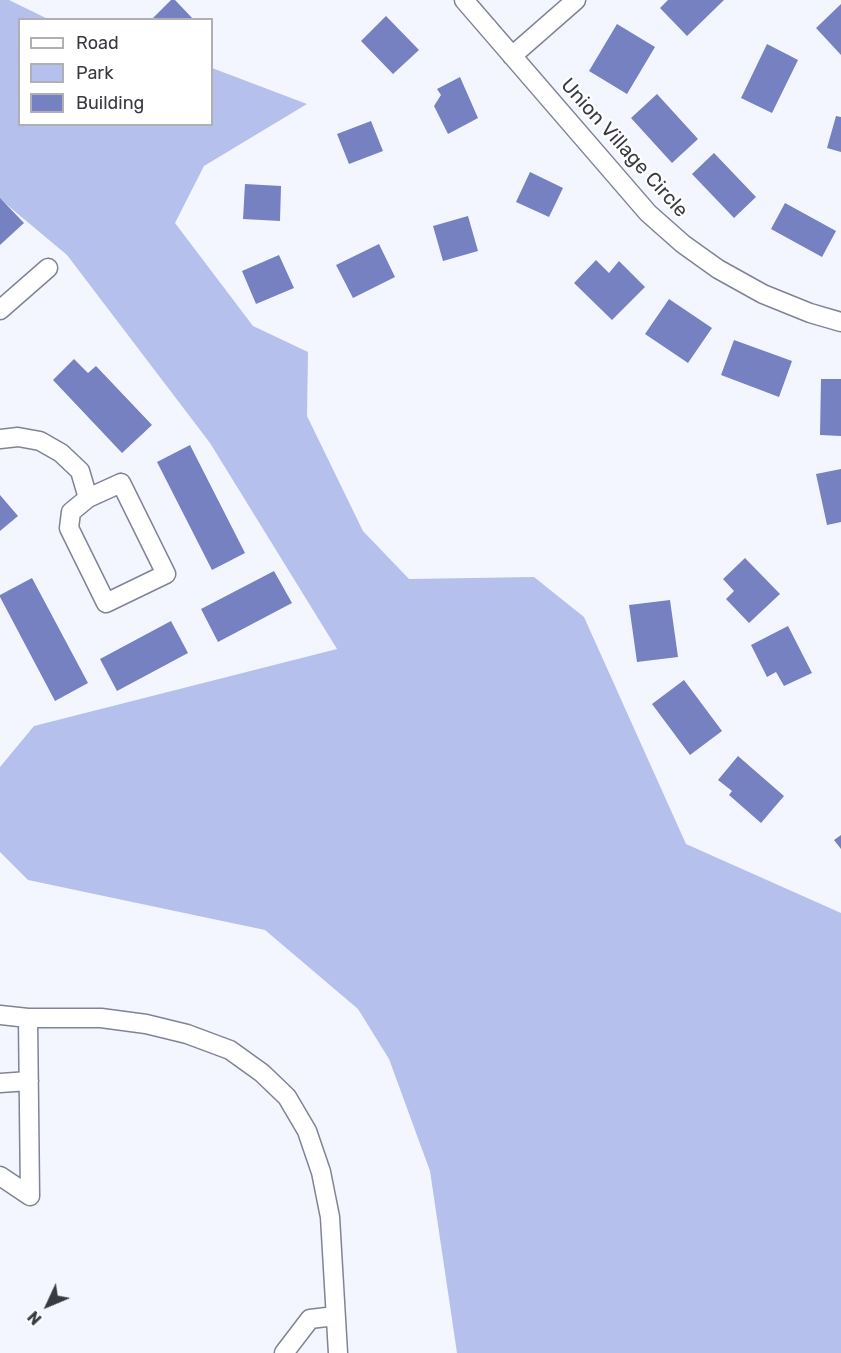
<!DOCTYPE html>
<style>
body{margin:0}
#map{position:relative;width:841px;height:1353px;overflow:hidden;background:#f3f6fe;font-family:Rubik,sans-serif}
canvas{display:block}
.legend{position:absolute;left:18px;top:18px;width:195px;height:108px;box-sizing:border-box;background:#fff;border:2px solid #afb0b3;margin:0;padding:8px 10px;list-style:none;font-size:18px;color:#383941}
.legend li{display:flex;align-items:center;gap:12px;height:30px}
.legend b{width:30px;border:2px solid #afb0b3}
.north{position:absolute;left:18px;top:1275px;width:60px;height:60px;-webkit-text-stroke:4px #fff;paint-order:stroke;rotate:226deg;font-size:16px;font-weight:700;line-height:24px;text-align:center;color:#383941}
.north::after{content:'';display:block;margin:auto;width:21px;height:27px;background:#383941;clip-path:polygon(50% 0,100% 100%,50% 72%,0 100%)}
</style>
<div id="map">
<canvas width="841" height="1353"></canvas>
<ul class="legend">
<li><b style="height:8px;background:#fff"></b>Road</li>
<li><b style="height:16px;background:#b6c0ed"></b>Park</li>
<li><b style="height:16px;background:#7581c0"></b>Building</li>
</ul>
<div class="north">N</div>
</div>
<script>
const ctx = document.querySelector('canvas').getContext('2d');
ctx.lineJoin = 'round';
function paint(path, color) { ctx.fillStyle = color; ctx.fill(path, 'evenodd'); }
const poly = rows => new Path2D(rows.map(r => 'M' + r).join(''));
function trace(path, color, width, dash) { ctx.strokeStyle = color; ctx.lineWidth = width; ctx.lineCap = dash ? 'butt' : 'round'; ctx.setLineDash(dash || []); ctx.stroke(path); }
function label(font, color, halo, rows, align = 'center') {
  ctx.font = font + ' Rubik,sans-serif'; ctx.lineWidth = 4.5; ctx.setLineDash([]); ctx.textBaseline = 'middle'; ctx.strokeStyle = halo; ctx.fillStyle = color; for (const [text, x, y, turn = 0] of rows) {
    ctx.save(); ctx.translate(x, y); ctx.rotate((+turn || 0) * Math.PI / 180); ctx.textAlign = isNaN(turn) ? turn : align; if (halo) ctx.strokeText(text, 0, 0); ctx.fillText(text, 0, 0); ctx.restore();
  }
}
const green = poly([
 [0,0,9,0,48,19,20,20,20,124,212,124,212,68,307,104,204,166,175,223,253,326,308,352,307,416,363,531,409,579,534,577,584,617,686,844,841,913,841,1353,457,1353,430,1171,389,1059,358,1009,265,930,28,880,0,852,0,767,34,726,337,649,210,443,67,255,0,199]
]);
const building = poly([
 [171,0,175,0,194,20,151,20],
 [668,0,724,0,687,36,660,8],
 [841,4,841,55,816,28],
 [386,16,419,50,393,74,361,41],
 [617,24,655,47,627,94,589,71],
 [767,44,798,60,772,113,741,98],
 [460,77,478,118,448,134,434,106,441,95,437,89],
 [657,94,698,139,672,163,631,118],
 [836,116,841,117,841,152,827,148],
 [371,121,383,151,349,164,337,134],
 [714,153,756,197,734,218,692,174],
 [530,172,563,188,549,217,516,202],
 [245,184,281,186,280,221,243,219],
 [0,198,24,223,0,245],
 [785,203,836,231,822,257,771,229],
 [468,216,478,251,443,261,433,226],
 [379,244,395,277,353,298,336,265],
 [279,255,294,288,256,304,242,271],
 [596,260,609,273,619,261,645,287,612,320,574,283],
 [669,299,712,328,688,363,645,334],
 [734,340,792,361,779,397,721,375],
 [74,359,88,373,96,366,152,425,122,453,53,380],
 [821,379,841,379,841,436,820,435],
 [190,445,245,553,212,570,157,462],
 [841,469,841,522,827,525,816,474],
 [0,495,18,516,0,531],
 [745,558,780,594,749,623,726,599,734,591,723,579],
 [274,571,292,603,218,642,201,609],
 [32,578,88,683,55,701,0,597,0,595],
 [670,600,678,657,637,662,629,605],
 [171,621,188,653,117,691,100,659],
 [788,626,812,673,784,686,776,672,767,677,751,645],
 [684,680,722,731,690,755,652,704],
 [738,756,784,796,761,823,729,795,732,791,718,780],
 [841,835,841,849,834,840]
]);
const street = poly([
 [464,0,648,213,683,244,718,269,763,294,810,313,841,322],
 [512,56,576,0],
 [0,310,48,268],
 [0,439,18,437,40,441,61,453,80,471,88,498],
 [121,483,166,574,106,603,69,528,71,512,88,498,121,483],
 [0,1015,28,1018,101,1018,146,1024,187,1034,230,1050,262,1073,287,1097,307,1131,321,1172,330,1217,338,1353],
 [0,1083,29,1081],
 [0,1176,30,1196,28,1018],
 [284,1353,310,1319,335,1316]
]);
const streetNames = [
 ["Union Village Circle",624,148,48]
];
paint(green, '#b6c0ed');
paint(building, '#7581c0');
trace(street, '#7f8396', 21);
trace(street, '#fff', 18);
label('20px', '#383941', '#fff', streetNames);
</script>
